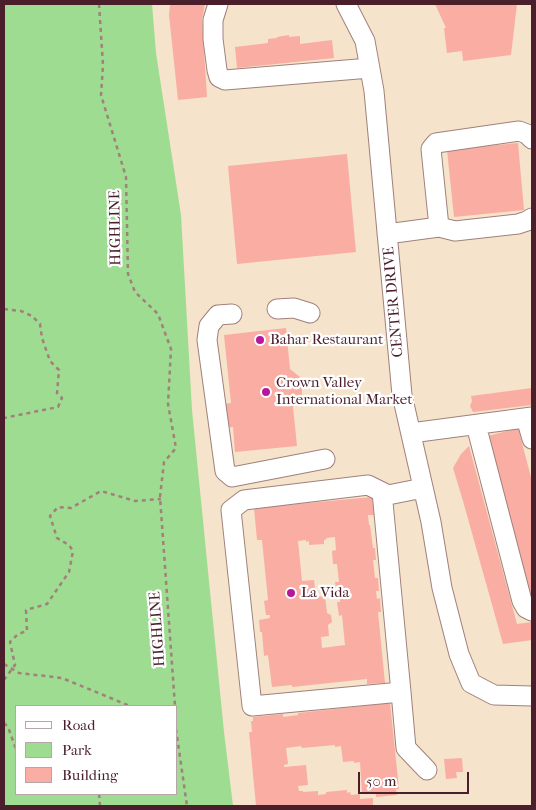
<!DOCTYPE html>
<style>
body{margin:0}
#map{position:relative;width:536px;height:810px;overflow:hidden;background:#f6e3cb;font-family:"IM FELL French Canon",serif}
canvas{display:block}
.frame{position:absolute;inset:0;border:5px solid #4a1f2b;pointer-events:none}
.legend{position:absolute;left:15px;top:705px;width:162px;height:90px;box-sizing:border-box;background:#fff;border:1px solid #b7a5aa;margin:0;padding:6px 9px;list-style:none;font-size:15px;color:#4a1f2b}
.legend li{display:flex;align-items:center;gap:10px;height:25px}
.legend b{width:25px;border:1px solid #b7a5aa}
.scale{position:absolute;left:358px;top:772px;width:111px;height:22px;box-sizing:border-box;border:2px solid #4a1f2b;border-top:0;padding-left:6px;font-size:15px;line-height:18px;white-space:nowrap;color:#4a1f2b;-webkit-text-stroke:4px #fff;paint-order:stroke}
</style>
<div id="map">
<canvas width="536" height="810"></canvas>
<div class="frame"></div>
<ul class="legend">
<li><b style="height:6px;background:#fff"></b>Road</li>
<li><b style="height:14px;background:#9edc91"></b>Park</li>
<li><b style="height:14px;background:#faada2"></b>Building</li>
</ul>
<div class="scale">50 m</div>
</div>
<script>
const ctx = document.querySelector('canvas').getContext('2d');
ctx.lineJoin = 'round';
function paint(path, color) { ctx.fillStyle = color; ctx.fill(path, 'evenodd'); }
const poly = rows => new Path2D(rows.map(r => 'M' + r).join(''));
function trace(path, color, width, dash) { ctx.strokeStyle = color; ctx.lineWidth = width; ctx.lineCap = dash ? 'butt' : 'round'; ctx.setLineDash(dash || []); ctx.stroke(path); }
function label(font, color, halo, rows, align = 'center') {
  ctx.font = font + ' "IM FELL French Canon",serif'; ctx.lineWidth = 4.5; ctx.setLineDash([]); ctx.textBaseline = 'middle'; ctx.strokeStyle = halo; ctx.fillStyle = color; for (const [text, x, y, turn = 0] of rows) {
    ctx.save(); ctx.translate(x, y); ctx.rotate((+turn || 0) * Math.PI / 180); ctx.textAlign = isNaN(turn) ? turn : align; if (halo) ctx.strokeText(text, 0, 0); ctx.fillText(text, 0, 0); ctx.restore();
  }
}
const green = poly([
 [4,4,152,4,156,53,181,215,192,410,224,732,233,806,4,806],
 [16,706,176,706,176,794,16,794]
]);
const building = poly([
 [170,4,205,4,202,19,207,97,178,100,169,15],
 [435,4,517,4,511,55,463,61,462,51,447,53,444,28,446,28],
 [289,35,289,37,300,36,300,44,332,40,334,58,237,68,235,47,268,43,268,39,277,38,277,37],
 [518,143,524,210,454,217,447,150],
 [347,154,356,252,237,264,228,166],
 [286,328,290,369,300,377,302,387,302,398,293,407,297,446,235,452,233,427,224,428,222,404,231,403,224,335],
 [532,388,532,405,473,412,470,406,472,401,471,396],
 [518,428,532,481,532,602,488,436],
 [469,446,517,624,532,622,532,640,503,644,463,501,453,468,461,454],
 [372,497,374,515,368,515,369,525,370,525,373,548,375,548,376,560,373,560,375,578,378,578,379,591,376,591,377,599,380,598,381,612,378,612,385,683,367,684,367,679,292,687,292,685,272,687,268,655,264,656,262,632,260,632,259,620,270,618,270,615,266,615,264,601,268,600,262,540,257,540,254,508],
 [335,537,336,550,332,551,333,564,337,564,339,582,335,582,337,596,340,596,340,602,337,602,339,616,342,615,345,645,322,648,321,637,329,636,328,625,332,622,331,615,327,613,325,596,316,597,314,580,302,581,298,541,306,540,306,542,309,541,309,545,324,544,324,540,327,539,326,538],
 [390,703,399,789,396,789,397,795,376,797,376,792,362,793,360,762,354,763,354,761,343,762,341,746,335,747,335,745,302,748,301,746,286,748,288,764,284,765,284,767,306,765,308,785,298,786,299,791,303,791,303,792,318,791,318,795,326,794,326,792,347,790,347,793,350,792,351,795,360,794,360,799,373,798,373,806,256,806,249,732,252,732,251,721,253,721,253,717,283,714,283,717,298,715,298,713],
 [462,758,463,772,456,772,457,778,446,779,444,759]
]);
const path = poly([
 [99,4,103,65,101,95,126,177,128,274,135,292,158,314,171,349,168,404,176,448,164,462,160,497,175,706],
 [4,309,21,311,32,316,40,324,42,338,50,361,59,370,57,393,62,398,58,407,4,418],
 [4,664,19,673,62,678,130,706],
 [4,680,15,665,10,642,18,634,27,631,26,610,47,604,69,572,73,551,69,545,57,538,50,516,58,507,71,508,101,491,135,501,161,499],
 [4,723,8,727,16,749],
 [176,729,187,806],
 [99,794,100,806]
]);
const minor = poly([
 [218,4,213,20,213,39,217,70,219,77,225,80,370,68],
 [346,4,365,41,374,91,402,395,431,522,442,588,459,654,471,683,494,695,532,696],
 [439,227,455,231,518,224,527,221,532,218],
 [387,234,439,227,431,149,436,143,519,131,527,134,532,139],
 [277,309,294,308,310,313],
 [232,314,218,315,209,326,207,340,225,471,232,477,325,459],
 [526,418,532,439],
 [476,425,522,601,526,608,532,611],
 [411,433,532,417],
 [423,488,388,495,368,485,244,500,231,510,252,706,401,692,406,748,427,770],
 [382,492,401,692]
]);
const markers = [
 [260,340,5,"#b5179e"],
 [266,392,5,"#b5179e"],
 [291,593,5,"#b5179e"]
];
const streetNames = [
 ["HIGHLINE",116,228,-91],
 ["CENTER DRIVE",394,302,-95],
 ["HIGHLINE",158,629,-94]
];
const poiNames = [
 ["Bahar Restaurant",270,340],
 ["Crown Valley",276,383],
 ["International Market",276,400],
 ["La Vida",301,593]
];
paint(green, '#9edc91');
paint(building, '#faada2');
trace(minor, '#a0817b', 21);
trace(path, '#a0817b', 2.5, [4, 4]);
trace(minor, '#fff', 19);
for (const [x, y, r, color] of markers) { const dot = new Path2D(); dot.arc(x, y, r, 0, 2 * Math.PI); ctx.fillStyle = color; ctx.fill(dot); trace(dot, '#fff', 2); }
label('15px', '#4a1f2b', '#fff', streetNames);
label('15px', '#4a1f2b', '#fff', poiNames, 'left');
</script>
